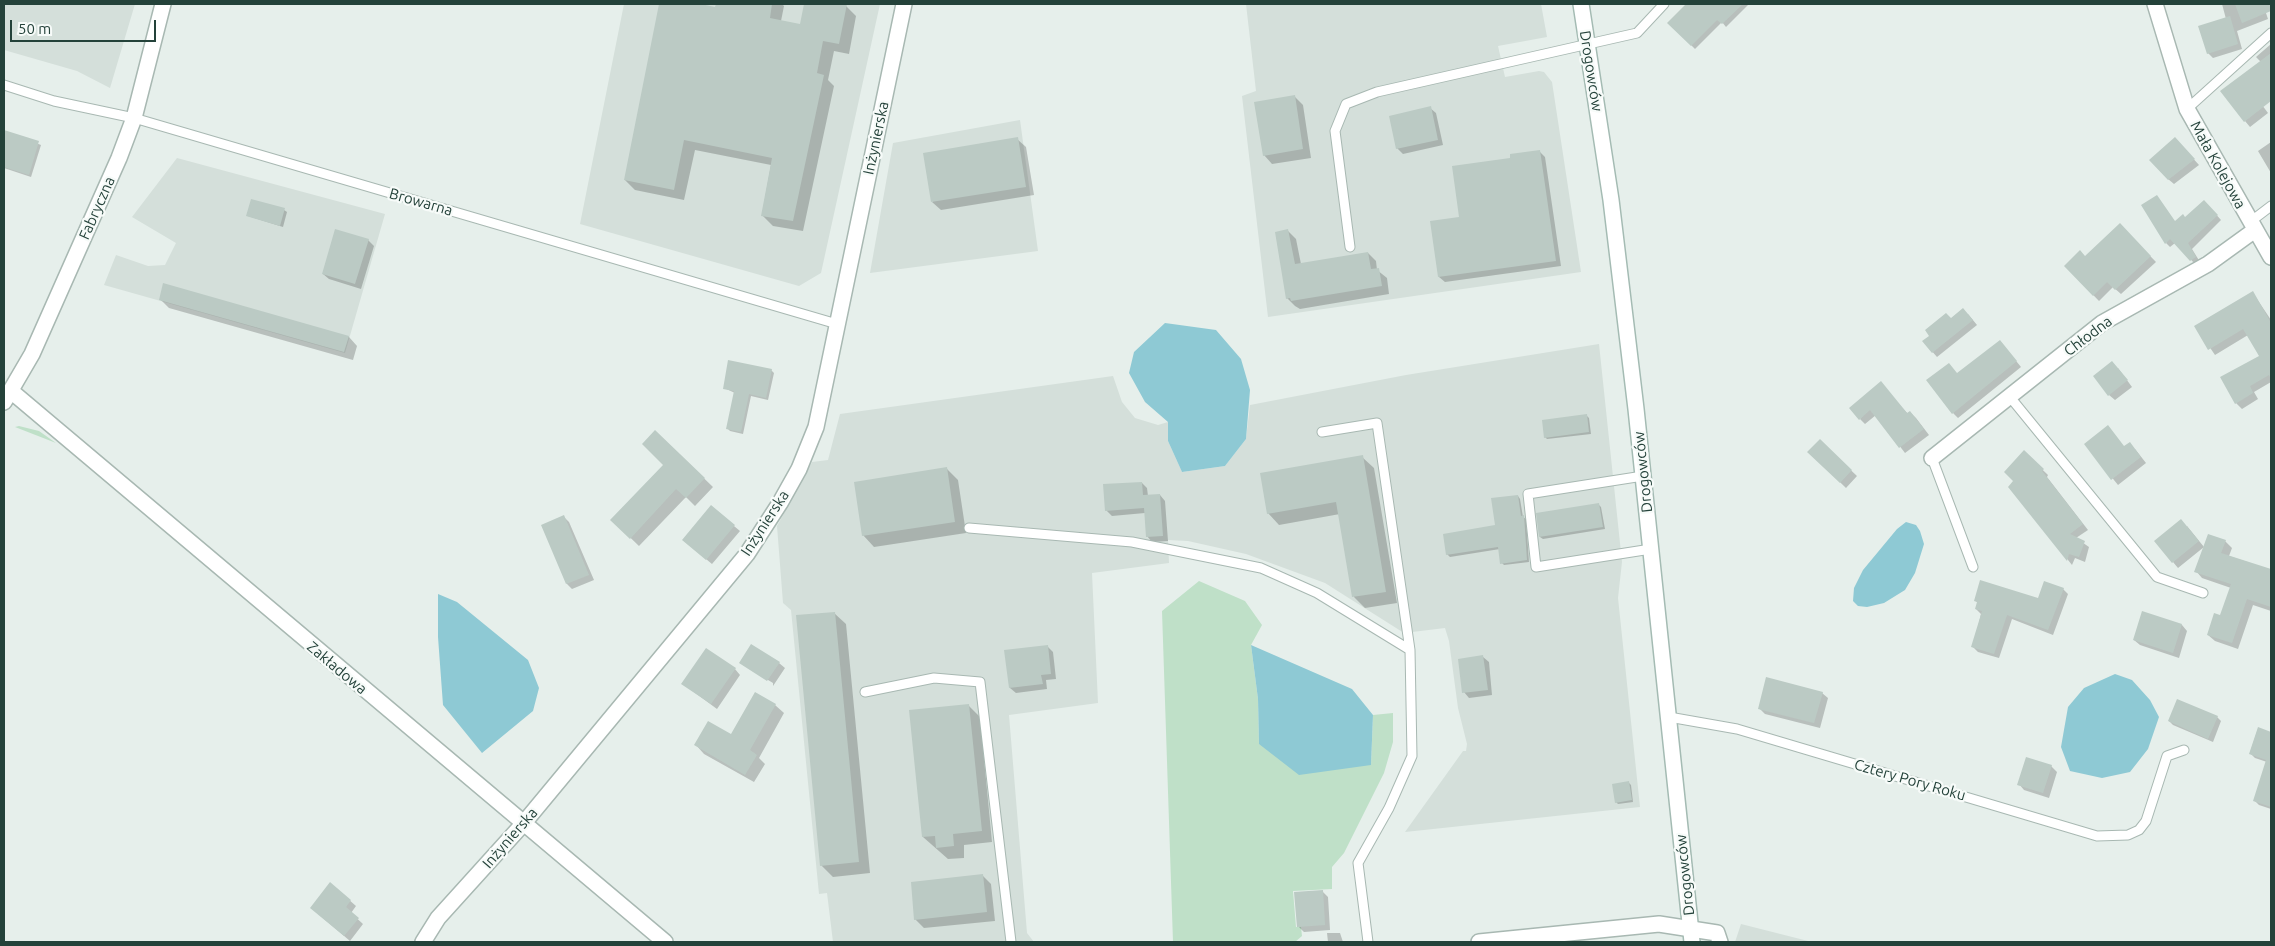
<!DOCTYPE html>
<meta charset="utf-8">
<style>
body{margin:0}
#map{position:relative;width:2275px;height:946px;overflow:hidden;background:#e6efeb;font-family:Ubuntu,sans-serif}
canvas{display:block}
.frame{position:absolute;inset:0;border:5px solid #24423a;pointer-events:none}
.scale{position:absolute;left:10px;top:20px;width:146px;height:22px;box-sizing:border-box;border:2px solid #24423a;border-top:0;padding-left:6px;font-size:15px;line-height:18px;white-space:nowrap;color:#24423a;-webkit-text-stroke:4px #f7fbf9;paint-order:stroke}
</style>
<div id="map">
<canvas width="2275" height="946"></canvas>
<div class="frame"></div>
<div class="scale">50 m</div>
</div>
<script>
const ctx = document.querySelector('canvas').getContext('2d');
ctx.lineJoin = 'round';
function paint(path, color) { ctx.fillStyle = color; ctx.fill(path, 'evenodd'); }
const poly = rows => new Path2D(rows.map(r => 'M' + r).join(''));
function trace(path, color, width, dash) { ctx.strokeStyle = color; ctx.lineWidth = width; ctx.lineCap = dash ? 'butt' : 'round'; ctx.setLineDash(dash || []); ctx.stroke(path); }
function label(font, color, halo, rows, align = 'center') {
  ctx.font = font + ' Ubuntu,sans-serif'; ctx.lineWidth = 4.5; ctx.setLineDash([]); ctx.textBaseline = 'middle'; ctx.strokeStyle = halo; ctx.fillStyle = color; for (const [text, x, y, turn = 0] of rows) {
    ctx.save(); ctx.translate(x, y); ctx.rotate((+turn || 0) * Math.PI / 180); ctx.textAlign = isNaN(turn) ? turn : align; if (halo) ctx.strokeText(text, 0, 0); ctx.fillText(text, 0, 0); ctx.restore();
  }
}
const built = poly([
 [4,4,135,4,110,88,77,71,4,50],
 [624,4,880,4,821,273,799,286,580,224],
 [1246,4,1541,4,1547,37,1498,46,1505,77,1539,71,1544,72,1552,82,1581,272,1268,317,1242,96,1256,91],
 [1020,120,1038,251,870,273,893,143],
 [177,158,385,214,345,353,104,285,116,255,148,266,165,265,176,243,132,217],
 [1599,344,1622,562,1618,598,1640,807,1405,832,1463,751,1466,751,1467,744,1458,708,1449,641,1445,628,1404,633,1325,583,1246,554,1188,541,1168,540,1169,563,1092,573,1098,703,1009,715,1027,933,1034,942,833,942,827,893,819,894,791,610,783,603,777,526,812,462,828,460,840,414,1113,376,1122,402,1135,418,1158,425,1168,422,1168,441,1182,472,1225,466,1246,439,1250,405,1406,375],
 [1741,924,1812,942,1735,942]
]);
const green = poly([
 [19,426,39,431,56,443,15,427],
 [1199,581,1245,601,1262,625,1251,645,1258,699,1259,744,1371,765,1373,715,1393,713,1393,742,1384,773,1344,853,1332,867,1332,889,1293,891,1296,927,1301,927,1302,936,1295,942,1173,942,1162,611]
]);
const water = poly([
 [1165,323,1216,330,1241,359,1250,390,1246,439,1225,466,1182,472,1168,441,1168,422,1145,402,1129,373,1134,352],
 [1906,522,1916,525,1920,531,1924,544,1915,573,1905,590,1884,603,1867,607,1858,606,1853,601,1854,588,1863,570,1897,529],
 [438,594,457,602,528,660,539,688,533,711,482,753,443,705,438,637],
 [1251,645,1352,689,1373,715,1371,765,1299,775,1259,744,1258,699],
 [2115,674,2132,680,2150,700,2159,717,2148,749,2130,772,2102,778,2070,771,2061,747,2068,707,2084,688]
]);
const shadow = poly([
 [660,4,694,4,716,8,717,4,782,4,784,6,781,21,801,25,805,4,846,6,856,16,849,54,834,51,828,80,834,86,803,231,773,226,762,215,771,165,695,150,684,200,635,190,625,180],
 [1688,4,1749,4,1726,27,1722,22,1695,49,1669,23],
 [2222,4,2263,4,2268,19,2237,31,2242,49,2213,58,2208,53,2226,19],
 [2271,44,2271,97,2262,105,2268,113,2250,127,2245,121,2261,62,2256,57],
 [1295,97,1303,105,1311,158,1272,164,1264,155],
 [1430,108,1436,113,1443,145,1403,154,1397,148],
 [4,131,41,145,31,177,4,168],
 [1017,139,1026,147,1034,195,941,210,932,202],
 [2271,142,2271,173,2258,151],
 [2180,144,2199,165,2174,184,2168,179],
 [1540,152,1545,157,1561,266,1445,282,1439,277,1461,218,1511,159],
 [2204,201,2221,220,2192,249,2200,262,2196,265,2175,243,2170,247,2166,243,2176,222,2185,218],
 [284,210,287,212,283,227,248,216],
 [2120,225,2156,262,2121,294,2113,287,2099,301,2065,266,2085,257],
 [1288,231,1296,239,1301,264,1368,253,1376,261,1377,270,1387,278,1389,294,1300,309,1295,306,1287,298],
 [368,240,374,246,361,289,329,279,323,274],
 [2253,293,2271,320,2271,382,2254,392,2258,399,2242,409,2236,403,2260,357,2248,335,2215,355,2196,327],
 [160,299,349,337,357,346,353,360,169,308],
 [1968,314,1977,325,1937,357,1924,342,1951,320],
 [2000,341,2021,367,1958,418,1953,413,1958,374],
 [2118,368,2132,387,2115,400,2109,395],
 [771,370,774,373,768,400,751,396,743,434,730,431,728,429,735,393,724,388],
 [1880,383,1908,414,1910,412,1916,418,1929,435,1905,453,1876,415,1865,424,1860,419],
 [1586,415,1589,418,1591,434,1547,439,1545,437],
 [656,432,713,487,695,506,686,497,639,546,612,520,664,465],
 [1820,441,1857,476,1846,488,1809,452],
 [2085,444,2135,449,2146,463,2118,485],
 [2024,452,2048,475,2047,477,2088,530,2076,538,2089,547,2085,562,2075,558,2072,565,2010,487,2015,482],
 [1362,457,1374,468,1397,603,1365,608,1354,597,1340,514,1279,525,1268,513],
 [947,469,958,480,966,533,874,547,863,535],
 [1142,483,1147,488,1148,496,1160,495,1165,501,1168,541,1152,542,1147,536,1145,513,1112,516,1106,510],
 [1518,496,1520,499,1523,517,1526,519,1529,562,1504,565,1502,563,1500,549,1450,557,1447,554,1497,526],
 [1598,504,1601,507,1605,529,1543,539,1540,537,1538,514],
 [711,507,740,531,712,564,689,545],
 [564,517,569,522,594,580,572,589,567,584],
 [2187,526,2204,547,2178,568,2173,562],
 [2225,541,2232,548,2229,556,2271,570,2271,611,2253,605,2238,649,2215,641,2208,635,2221,617,2231,588,2202,578,2196,571],
 [2063,589,2068,594,2053,635,2012,619,1999,658,1978,652,1973,647,1981,614,1976,609,1978,603,1975,600,2038,599],
 [834,613,846,624,870,873,833,877,821,865],
 [2143,613,2182,625,2187,631,2179,658,2140,645,2134,640],
 [1047,646,1053,652,1056,679,1046,680,1047,689,1016,693,1010,688,1006,651],
 [1483,657,1489,662,1492,695,1469,698,1464,692],
 [740,663,779,663,785,668,773,686,773,683],
 [735,669,740,675,717,709,683,684],
 [1822,693,1828,698,1820,728,1765,714,1759,708],
 [775,705,784,713,759,758,765,764,754,782,704,754,696,745,732,736],
 [968,705,980,717,992,842,964,845,964,858,948,859,923,837],
 [2217,717,2221,721,2213,742,2173,725,2169,721],
 [2258,729,2271,733,2271,809,2259,805,2254,800,2267,762,2255,758,2250,753],
 [2051,766,2057,772,2049,798,2024,790,2019,784],
 [1629,783,1631,785,1633,802,1618,804,1616,802],
 [983,876,991,884,995,921,924,928,915,919],
 [331,884,356,906,351,913,363,924,350,941,317,913],
 [1322,891,1328,897,1330,930,1304,932,1298,926],
 [1327,933,1340,933,1343,942,1328,942]
]);
const building = poly([
 [659,4,701,4,715,7,716,4,772,4,770,18,800,24,804,4,847,4,839,44,823,41,817,73,824,75,793,221,761,216,772,158,684,140,674,190,624,180],
 [1686,4,1743,4,1722,24,1717,20,1691,46,1667,23],
 [2235,4,2271,4,2271,11,2242,23],
 [2230,16,2238,44,2207,54,2198,26],
 [2271,53,2271,101,2244,122,2220,91],
 [1295,95,1303,149,1263,156,1254,102],
 [1431,106,1438,140,1396,149,1389,116],
 [4,130,39,141,29,175,4,167],
 [1018,137,1026,187,931,202,923,153],
 [2175,137,2195,159,2168,180,2149,160],
 [1540,150,1556,261,1438,277,1430,221,1459,217,1452,166,1510,158,1510,154],
 [2157,195,2175,221,2183,214,2185,217,2204,200,2218,215,2188,243,2196,257,2190,261,2170,239,2165,244,2141,205],
 [251,199,285,208,280,226,246,216],
 [2120,223,2151,256,2115,290,2107,282,2093,296,2064,266,2080,250,2085,256],
 [335,229,369,239,355,284,322,274],
 [1288,229,1295,264,1368,252,1371,269,1379,268,1382,286,1291,301,1290,298,1286,299,1275,232],
 [163,283,349,336,344,352,159,300],
 [2253,291,2271,323,2271,379,2269,375,2250,386,2253,393,2235,404,2220,377,2259,356,2243,329,2208,350,2194,326],
 [1963,308,1973,320,1932,353,1922,341,1929,336,1925,330,1946,313,1951,318],
 [2000,340,2017,361,1952,414,1926,380,1949,363,1957,373],
 [728,360,772,369,766,398,749,394,741,432,726,429,734,391,723,389],
 [2112,361,2128,380,2108,396,2093,376],
 [1881,381,1907,413,1910,411,1924,429,1899,448,1870,410,1859,420,1849,408],
 [1587,414,1589,432,1544,438,1542,420],
 [2108,425,2124,446,2130,442,2141,457,2111,480,2084,444],
 [655,430,705,478,686,498,676,489,630,539,610,520,663,465,642,444],
 [1820,439,1852,470,1840,483,1807,452],
 [2024,450,2044,469,2042,471,2083,524,2070,534,2085,541,2079,557,2069,554,2067,561,2008,487,2013,481,2004,472],
 [1363,455,1386,592,1352,597,1336,502,1267,514,1260,473],
 [947,467,955,522,862,536,854,482],
 [1142,482,1143,495,1160,494,1163,536,1146,537,1144,508,1105,511,1103,484],
 [1518,495,1521,516,1524,515,1527,560,1500,564,1498,547,1446,555,1443,534,1495,525,1491,498],
 [1599,503,1603,527,1539,537,1536,513],
 [711,505,735,525,706,560,682,540],
 [564,515,589,575,566,584,541,525],
 [2181,519,2199,541,2172,563,2154,541],
 [2208,534,2226,540,2221,553,2271,569,2271,607,2247,599,2232,643,2207,635,2214,613,2220,615,2231,584,2194,572],
 [1980,580,2038,598,2044,581,2064,588,2048,630,2007,615,1994,654,1971,647,1982,611,1975,609,1977,602,1974,601],
 [2142,611,2182,624,2173,653,2133,640],
 [835,612,859,862,820,866,796,615],
 [751,644,780,662,767,681,739,663],
 [1048,645,1051,674,1041,675,1043,684,1009,688,1004,650],
 [706,648,736,668,711,704,681,684],
 [1483,655,1488,690,1462,693,1458,659],
 [1766,677,1823,692,1814,723,1758,709],
 [755,692,776,704,750,750,757,755,745,775,694,745,708,721,731,734],
 [2177,699,2218,716,2208,739,2168,721],
 [969,704,982,831,953,834,954,846,936,848,935,836,922,837,909,710],
 [2258,727,2271,732,2271,807,2253,801,2266,760,2249,754],
 [2026,757,2052,765,2043,793,2017,785],
 [1629,781,1632,800,1615,803,1612,784],
 [983,874,987,912,914,920,911,882],
 [330,882,351,900,346,907,359,918,344,936,310,908],
 [1323,890,1325,925,1297,927,1294,892]
]);
const lane = poly([
 [4,85,54,101,134,118,837,324],
 [2187,109,2271,33],
 [2250,222,2271,206],
 [1350,247,1335,131,1346,104,1377,92,1637,33,1664,4],
 [2010,397,2157,577,2203,593],
 [1322,432,1377,423,1410,650,1412,756,1389,808,1358,863,1368,942],
 [1932,458,1973,567],
 [1643,476,1528,494,1536,567,1651,549],
 [969,528,1132,542,1261,568,1317,593,1410,650],
 [865,692,934,678,980,682,1011,942],
 [1669,717,1737,729,2097,836,2128,835,2139,830,2146,821,2167,756,2184,750]
]);
const street = poly([
 [2155,4,2187,109,2271,257],
 [11,391,665,942],
 [4,402,32,354,119,158,134,118,163,4],
 [1932,458,2102,323,2208,264,2255,230],
 [423,942,438,918,523,824,747,554,780,503,799,469,816,427,904,4],
 [1479,942,1659,924,1717,933,1720,942]
]);
const secondary = poly([
 [1581,4,1611,200,1636,409,1692,942]
]);
const streetNames = [
 ["Drogowców",1591,71,81],
 ["Inżynierska",876,138,-78],
 ["Mała Kolejowa",2218,165,61],
 ["Browarna",421,202,16],
 ["Fabryczna",97,208,-66],
 ["Chłodna",2088,336,-37],
 ["Drogowców",1643,472,-96],
 ["Inżynierska",765,523,-57],
 ["Zakładowa",337,668,40],
 ["Cztery Pory Roku",1910,780,16],
 ["Inżynierska",510,838,-49],
 ["Drogowców",1685,875,-96]
];
paint(built, '#d4dfda');
paint(green, '#bfe0c8');
paint(water, '#8ec9d4');
paint(shadow, '#0003');
paint(building, '#bbcac4');
trace(lane, '#a8b8b2', 11);
trace(street, '#a8b8b2', 18);
trace(secondary, '#a4bbb3', 18);
trace(lane, '#fff', 9);
trace(street, '#fff', 15);
trace(secondary, '#fff', 15);
label('15px', '#24423a', '#f7fbf9', streetNames);
</script>
